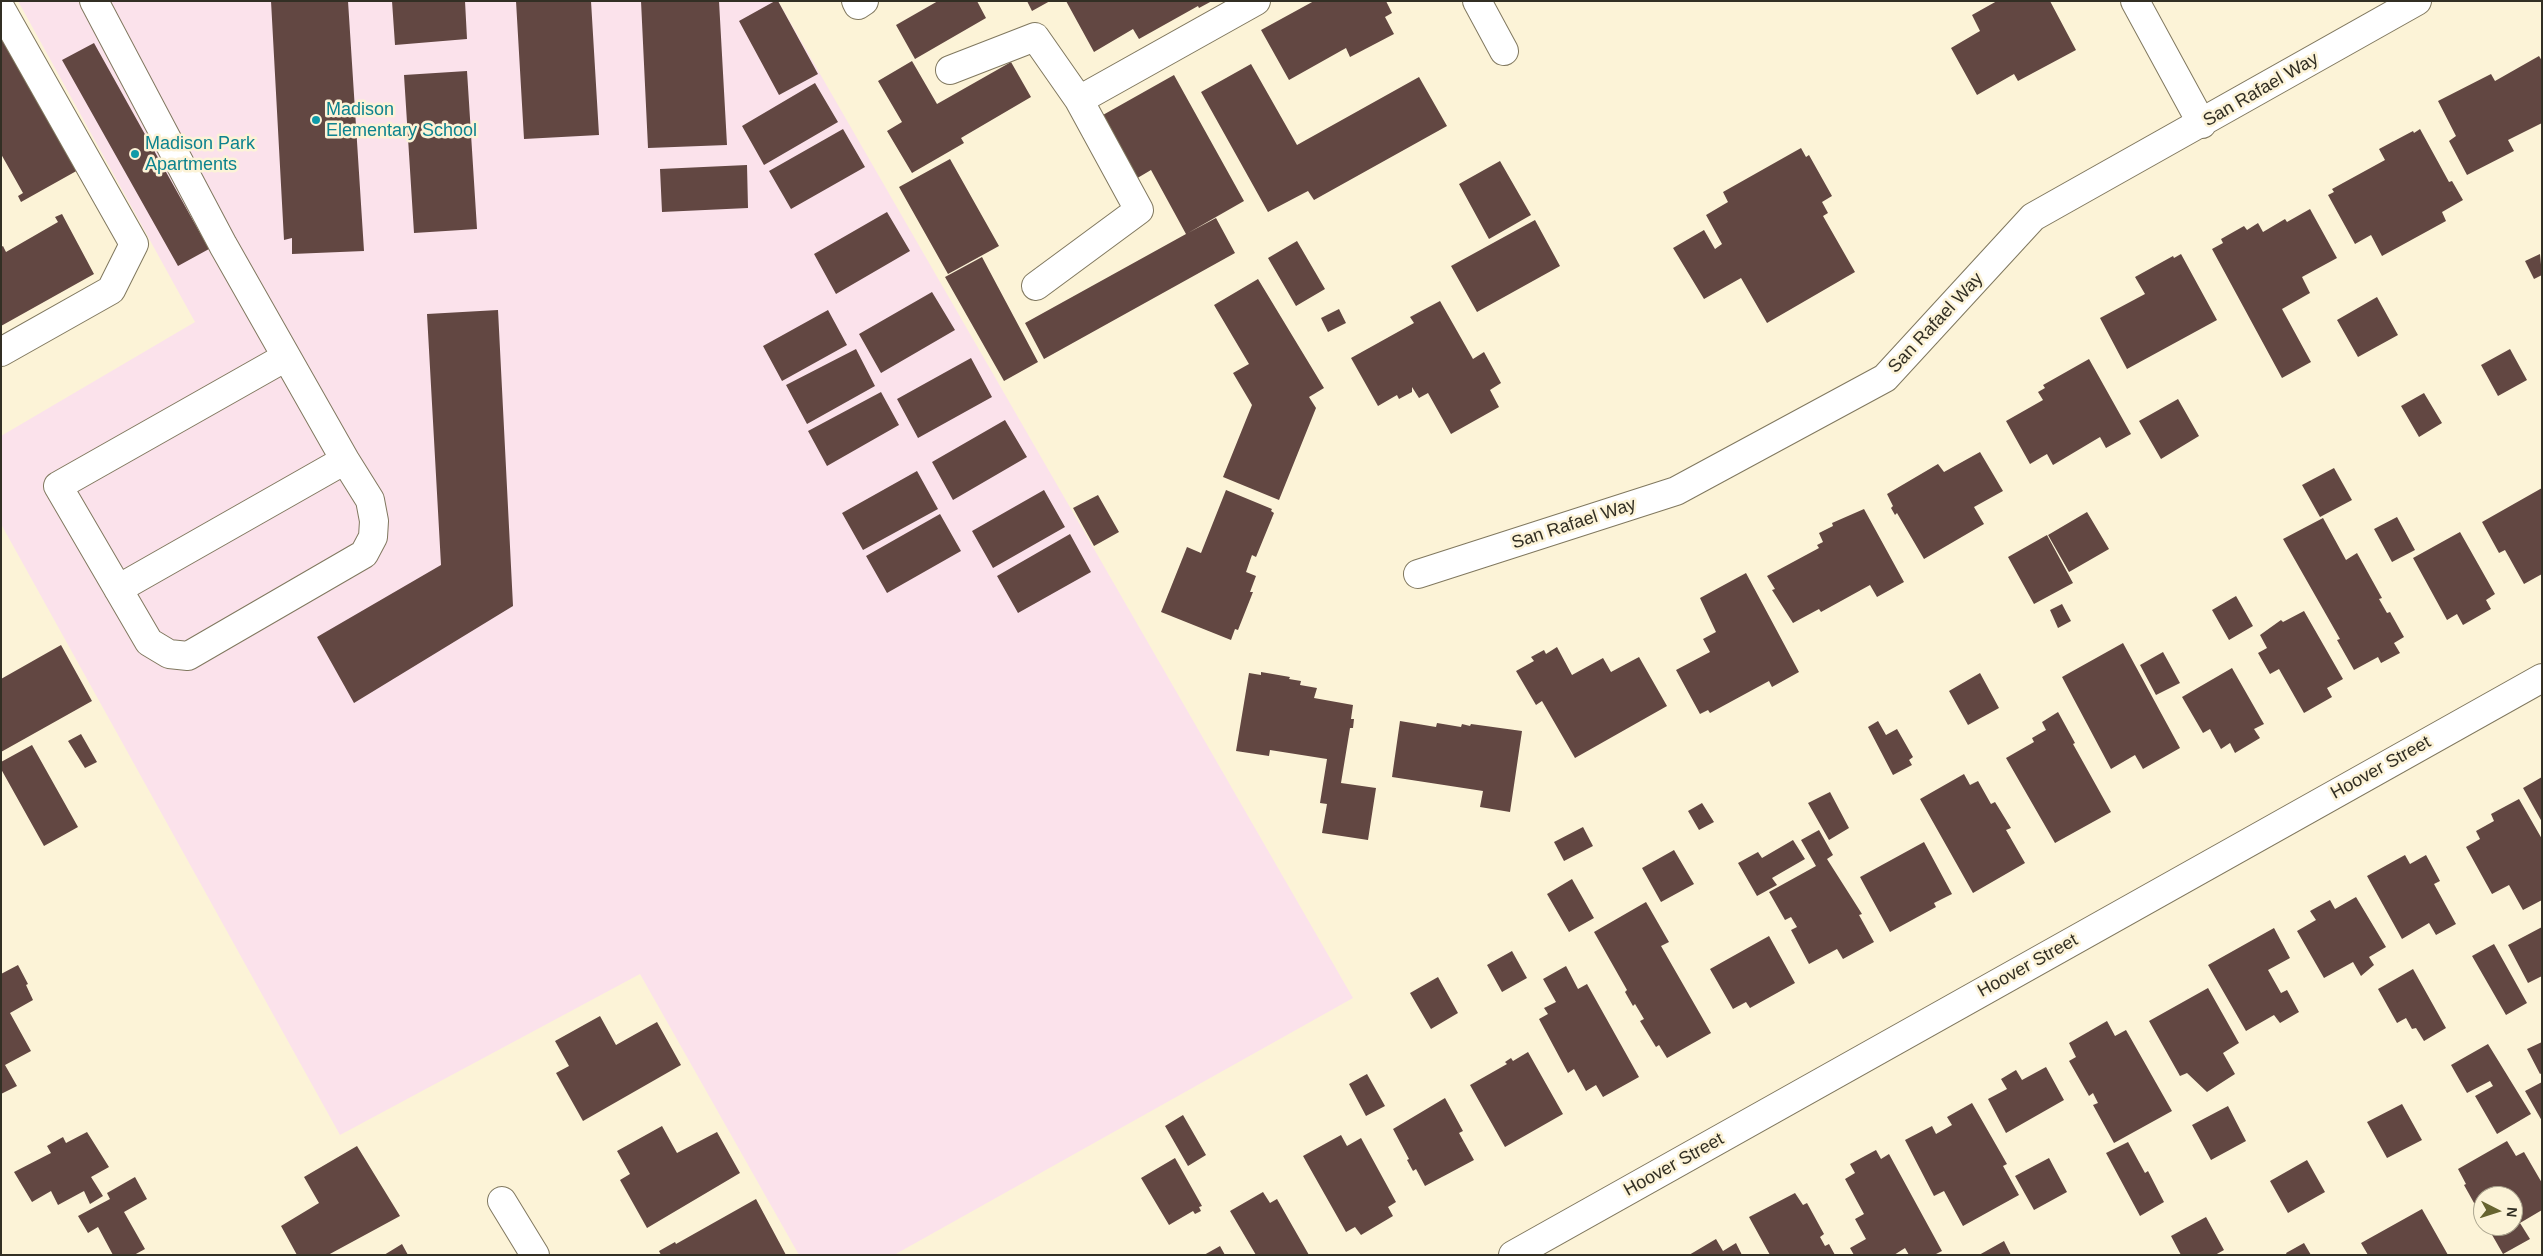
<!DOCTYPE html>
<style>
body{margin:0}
#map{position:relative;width:2543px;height:1256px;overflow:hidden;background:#fcf3d7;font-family:Helvetica,sans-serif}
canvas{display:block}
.frame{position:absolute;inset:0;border:2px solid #322f24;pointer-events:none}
.north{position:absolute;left:2473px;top:1186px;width:50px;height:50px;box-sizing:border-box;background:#fcf3d7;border:1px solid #aba58f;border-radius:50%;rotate:95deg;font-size:14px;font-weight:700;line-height:20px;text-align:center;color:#322f24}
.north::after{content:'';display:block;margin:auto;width:18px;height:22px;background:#676430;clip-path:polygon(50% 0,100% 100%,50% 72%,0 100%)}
</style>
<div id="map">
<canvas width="2543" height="1256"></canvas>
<div class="frame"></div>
<div class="north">N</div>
</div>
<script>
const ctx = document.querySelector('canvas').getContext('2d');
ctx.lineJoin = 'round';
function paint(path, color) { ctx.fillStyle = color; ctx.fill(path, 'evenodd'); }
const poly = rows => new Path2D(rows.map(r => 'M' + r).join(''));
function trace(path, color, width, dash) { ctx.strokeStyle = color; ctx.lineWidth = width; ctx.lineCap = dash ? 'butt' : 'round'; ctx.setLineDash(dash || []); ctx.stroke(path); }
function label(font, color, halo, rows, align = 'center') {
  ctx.font = font + ' Helvetica,sans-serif'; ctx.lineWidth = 5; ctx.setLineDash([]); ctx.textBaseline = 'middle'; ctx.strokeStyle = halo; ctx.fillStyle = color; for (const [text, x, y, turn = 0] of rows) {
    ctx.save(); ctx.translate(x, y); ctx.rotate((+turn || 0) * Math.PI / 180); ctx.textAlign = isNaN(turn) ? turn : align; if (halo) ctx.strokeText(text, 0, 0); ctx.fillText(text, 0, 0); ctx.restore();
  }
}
const education = poly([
 [18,1,778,1,1353,998,894,1255,799,1255,640,974,340,1135,1,524,1,436,195,322]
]);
const building = poly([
 [271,1,348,1,364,251,292,254,292,238,284,240],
 [392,1,465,1,467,39,395,45],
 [516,1,591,1,599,135,524,139],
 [641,1,719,1,727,145,648,148],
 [775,1,778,1,818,74,779,95,739,21],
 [938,1,977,1,986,18,915,59,896,25],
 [1027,1,1050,1,1032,11],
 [1066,1,1212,1,1199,8,1198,6,1139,39,1133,29,1094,52],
 [1314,1,1386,1,1392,13,1385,17,1394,34,1350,57,1346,48,1289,80,1261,30],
 [1997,1,2050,1,2076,50,2018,81,2014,74,1977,95,1951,48,1980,31,1972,15],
 [1,30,80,169,21,202,18,196,23,193,1,154],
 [94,43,209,249,178,266,62,60],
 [2539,56,2542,61,2542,123,2508,140,2514,151,2467,175,2449,141,2456,136,2438,101,2491,74,2495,81],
 [912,61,937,104,1011,62,1031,97,961,138,964,143,912,173,887,131,902,122,878,81],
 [1251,64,1297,145,1419,77,1447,126,1314,200,1308,191,1268,212,1201,92],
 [467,71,477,229,414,233,404,75],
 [1174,75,1244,201,1188,233,1216,218,1235,253,1044,359,1025,323,1186,234,1151,170,1129,183,1094,120],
 [815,83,838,122,764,165,742,126],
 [843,129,865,167,791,209,769,171],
 [2420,129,2449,182,2452,181,2463,200,2442,212,2446,221,2382,256,2371,235,2355,244,2328,195,2334,192,2332,189,2385,160,2379,149,2413,131,2414,133],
 [1801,148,1806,157,1809,155,1832,196,1822,202,1828,213,1823,216,1855,272,1767,323,1741,278,1704,299,1673,248,1704,230,1715,249,1722,244,1706,215,1728,202,1723,192],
 [950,159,999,246,948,274,899,187],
 [1500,161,1531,215,1489,239,1459,184],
 [747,165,748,208,662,212,660,169],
 [2310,209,2337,258,2302,277,2310,293,2282,309,2311,362,2282,378,2212,249,2223,243,2221,239,2244,226,2247,230,2258,223,2263,232,2285,219,2287,222],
 [887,212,910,251,836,294,814,254],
 [62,214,94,274,1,326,1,247,3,246,6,252,58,222,55,217],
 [1535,220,1560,266,1477,312,1451,266],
 [1297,241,1325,289,1296,306,1268,258],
 [2181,254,2217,320,2127,369,2100,318,2145,294,2135,277,2173,256,2174,258],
 [2540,254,2542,275,2534,279,2525,261],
 [982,257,1038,362,1004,381,945,277],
 [1258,279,1324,388,1309,397,1316,408,1279,500,1223,477,1252,405,1233,373,1249,364,1214,305],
 [932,292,955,330,881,373,859,334],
 [2377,297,2398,335,2358,357,2337,320],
 [1440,301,1473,359,1484,352,1501,383,1490,390,1499,407,1451,434,1428,393,1419,398,1412,387,1412,392,1399,399,1397,395,1378,406,1351,358,1414,323,1410,317],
 [1339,309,1346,323,1328,332,1321,318],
 [498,310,513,606,354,703,317,637,441,565,427,314],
 [828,310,847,345,782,381,763,346],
 [856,349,875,386,807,424,786,385],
 [2510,349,2527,380,2498,396,2481,365],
 [971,358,992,397,918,438,897,399],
 [2089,359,2131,434,2106,448,2100,437,2053,465,2047,454,2030,464,2006,421,2043,400,2038,392,2045,388,2043,385],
 [881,392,899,425,827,466,808,431],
 [2424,393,2442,423,2419,437,2401,406],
 [2178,399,2199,436,2161,459,2139,421],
 [1005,420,1027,457,953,500,932,462],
 [1980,452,2003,491,1974,507,1984,524,1924,559,1897,513,1895,515,1891,508,1893,506,1887,494,1938,464,1944,472],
 [2334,468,2352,500,2320,517,2302,485],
 [917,471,938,509,863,550,842,513],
 [2542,488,2542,574,2524,584,2505,550,2499,553,2482,522],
 [1044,490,1065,527,993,568,972,531],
 [1226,490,1272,509,1271,511,1274,513,1256,557,1252,555,1246,572,1256,576,1250,592,1253,592,1238,630,1235,629,1231,640,1161,612,1187,547,1201,553],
 [1098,495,1119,532,1094,546,1073,508],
 [1864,509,1904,582,1877,597,1870,585,1821,612,1819,609,1793,623,1772,590,1775,589,1767,576,1819,548,1817,545,1823,542,1819,533,1833,526,1832,523],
 [2087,512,2109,549,2069,572,2048,535],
 [940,514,961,551,887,593,866,556],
 [2397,517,2415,550,2392,562,2374,529],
 [2323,518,2346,560,2357,553,2382,598,2379,599,2387,613,2390,612,2404,637,2394,643,2400,653,2381,663,2378,657,2354,670,2337,640,2340,639,2283,539],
 [2460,532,2495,594,2486,600,2491,609,2463,625,2457,614,2447,620,2413,558],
 [1070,534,1091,572,1018,613,997,576],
 [2047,535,2073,583,2034,604,2008,557],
 [1746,573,1799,672,1772,687,1769,681,1710,713,1708,710,1700,714,1676,670,1710,652,1703,639,1716,632,1700,598],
 [2236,596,2253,626,2229,640,2212,610],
 [2062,604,2071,621,2058,628,2050,610],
 [2304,611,2343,679,2327,688,2332,697,2304,713,2279,669,2270,674,2258,653,2267,648,2260,635,2281,620,2283,622],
 [2123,643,2180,748,2143,769,2135,755,2111,769,2062,677],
 [61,645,92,701,1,752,1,679],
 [1557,647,1572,675,1603,658,1611,672,1639,657,1667,706,1575,758,1542,701,1536,705,1516,671,1534,661,1531,657,1544,650,1546,654],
 [2163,652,2180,683,2156,695,2140,665],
 [2232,668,2264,724,2254,729,2260,738,2235,753,2230,743,2221,749,2210,729,2203,733,2182,697],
 [1261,672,1290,677,1289,679,1301,681,1300,685,1317,688,1314,698,1353,705,1351,719,1354,719,1353,728,1350,728,1341,783,1376,788,1368,840,1322,833,1327,804,1320,803,1327,759,1270,750,1269,756,1236,751,1249,673,1261,675],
 [1980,673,1999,708,1968,725,1949,691],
 [2058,712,2075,743,2073,744,2111,812,2055,843,2006,758,2034,742,2032,738,2046,730,2042,722],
 [1400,721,1436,727,1437,723,1461,727,1462,724,1470,726,1471,724,1522,731,1510,812,1480,807,1483,791,1392,777],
 [1878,721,1886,735,1897,729,1913,757,1909,760,1912,765,1893,775,1868,727],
 [81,734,97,762,85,768,68,741],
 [32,745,78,827,44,846,1,769,1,762],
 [1964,774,1970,785,1978,781,1991,804,1995,802,2011,828,2006,830,2025,863,1973,893,1920,799],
 [2542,777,2542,822,2523,788],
 [1830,792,1849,828,1829,840,1808,803],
 [2519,799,2542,839,2542,900,2523,910,2509,885,2492,894,2466,847,2480,839,2476,831,2494,821,2491,814],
 [1702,803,1714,822,1699,830,1688,811],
 [1583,827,1593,846,1564,861,1554,842],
 [1819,830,1833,855,1827,859,1862,914,1859,915,1874,942,1843,959,1837,949,1809,964,1791,930,1797,927,1791,917,1785,920,1769,892,1816,866,1801,840],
 [1793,840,1805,859,1772,878,1777,885,1757,896,1738,863,1758,852,1762,858],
 [1924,842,1952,894,1934,903,1936,907,1890,932,1860,877],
 [1674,850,1694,884,1661,902,1642,868],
 [2405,855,2410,864,2426,855,2440,881,2434,884,2456,924,2436,935,2429,923,2402,939,2367,876],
 [1572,879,1594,918,1569,932,1547,894],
 [2356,897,2386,947,2369,957,2374,965,2361,976,2353,962,2324,978,2297,931,2316,920,2310,911,2330,900,2335,909],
 [1646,902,1669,942,1661,946,1711,1033,1667,1058,1659,1045,1656,1047,1640,1021,1644,1019,1635,1004,1633,1006,1625,992,1627,990,1594,932],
 [2542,927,2542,976,2528,983,2508,945],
 [2274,928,2290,958,2268,970,2281,993,2287,990,2299,1012,2280,1023,2274,1015,2246,1031,2208,965],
 [1769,936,1795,983,1750,1008,1746,1002,1733,1009,1710,969],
 [2494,944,2527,1003,2506,1015,2472,956],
 [1512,951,1527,978,1502,992,1487,965],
 [18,965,28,984,26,985,33,1000,10,1013,31,1051,5,1065,17,1086,1,1094,1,974],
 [1566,966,1578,989,1587,984,1639,1077,1603,1097,1596,1085,1586,1091,1574,1069,1568,1073,1539,1019,1548,1014,1544,1008,1556,1002,1543,979],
 [2413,969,2446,1028,2424,1041,2416,1028,2412,1029,2406,1018,2397,1023,2378,989],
 [1438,977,1458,1013,1431,1029,1410,993],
 [2208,988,2239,1043,2223,1053,2235,1074,2207,1092,2187,1073,2180,1076,2149,1021],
 [600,1016,616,1045,657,1022,681,1065,583,1121,556,1073,569,1066,555,1041],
 [2107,1021,2115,1036,2126,1030,2172,1111,2114,1143,2093,1105,2098,1103,2093,1093,2089,1096,2069,1061,2076,1057,2069,1043],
 [2542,1042,2542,1073,2540,1074,2527,1049],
 [2488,1044,2531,1114,2497,1134,2475,1096,2493,1086,2490,1081,2467,1093,2451,1065],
 [1528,1052,1563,1114,1505,1147,1470,1085,1507,1064,1505,1062,1511,1058,1513,1061],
 [2046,1067,2064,1100,2006,1133,1988,1099,2007,1089,2001,1079,2016,1070,2022,1080],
 [1367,1074,1385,1106,1366,1116,1349,1084],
 [2542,1082,2542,1121,2525,1091],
 [1445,1098,1463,1131,1459,1133,1474,1160,1425,1186,1416,1169,1413,1171,1407,1160,1409,1159,1393,1129],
 [1972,1103,2007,1164,2003,1166,2019,1195,1963,1226,1944,1191,1934,1196,1905,1140,1932,1126,1936,1134,1952,1125,1947,1117],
 [2402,1104,2422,1140,2387,1158,2367,1122],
 [2228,1106,2246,1141,2211,1160,2192,1125],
 [1183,1115,1206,1155,1188,1166,1165,1126],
 [662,1126,677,1153,717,1132,740,1173,647,1228,620,1180,630,1174,617,1151],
 [87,1132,109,1167,91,1177,103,1196,90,1204,84,1191,58,1205,51,1191,32,1202,14,1172,51,1153,47,1146,63,1137,66,1143],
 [1341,1135,1347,1146,1361,1138,1396,1202,1388,1207,1393,1216,1361,1235,1355,1227,1346,1232,1303,1156],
 [2507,1141,2516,1156,2524,1152,2542,1183,2542,1210,2520,1223,2530,1239,2503,1254,2487,1226,2513,1226,2513,1196,2483,1196,2483,1219,2464,1185,2466,1184,2458,1169],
 [2128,1142,2145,1173,2148,1171,2164,1202,2140,1216,2106,1153],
 [357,1146,400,1216,328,1255,297,1255,281,1226,319,1203,304,1177],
 [1876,1150,1881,1159,1889,1154,1942,1251,1934,1255,1909,1255,1905,1248,1894,1255,1854,1255,1850,1248,1866,1239,1855,1219,1864,1214,1845,1179,1855,1173,1850,1164],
 [1175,1158,1202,1206,1199,1207,1201,1211,1195,1214,1193,1211,1169,1225,1141,1178],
 [2049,1158,2067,1192,2034,1210,2015,1176],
 [2307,1160,2325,1192,2288,1213,2270,1181],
 [135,1177,147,1199,124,1212,145,1249,134,1255,113,1255,98,1227,88,1233,78,1216,110,1199,107,1193],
 [1263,1192,1270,1203,1277,1199,1309,1255,1256,1255,1230,1211],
 [1795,1193,1803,1205,1807,1203,1824,1234,1820,1237,1825,1246,1829,1244,1835,1255,1770,1255,1749,1217],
 [756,1199,786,1255,661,1255,659,1251,675,1242,676,1244],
 [2422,1209,2448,1255,2368,1255,2361,1243],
 [2206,1217,2224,1250,2215,1255,2181,1255,2171,1236],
 [1716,1239,1723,1251,1736,1243,1742,1255,1689,1255],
 [2004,1241,2011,1255,1979,1255],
 [2304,1243,2311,1255,2287,1255,2286,1253],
 [402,1244,408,1255,384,1255],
 [1220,1246,1225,1255,1204,1255]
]);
const minor = poly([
 [94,1,223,245,345,460,370,500,374,521,373,537,364,554,188,656,169,654,149,642,58,486,286,357],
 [856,1,858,5,864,1],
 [1477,1,1504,51],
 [2135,1,2202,124],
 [1,9,134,244,111,290,1,352],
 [950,70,1035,37,1079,100,1256,1],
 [1036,286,1139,210,1079,100],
 [1418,574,1676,491,1885,378,2033,217,2417,1],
 [118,589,345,460],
 [502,1201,535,1255],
 [1513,1255,2542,678]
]);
const markers = [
 [316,120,5,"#0f9aa8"],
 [135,154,5,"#0f9aa8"]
];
const streetNames = [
 ["San Rafael Way",2261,90,-30],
 ["San Rafael Way",1936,323,-47],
 ["San Rafael Way",1574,524,-18],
 ["Hoover Street",2381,768,-29],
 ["Hoover Street",2028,966,-29],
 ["Hoover Street",1674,1165,-29]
];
const cultureNames = [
 ["Madison",326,110],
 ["Elementary School",326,131],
 ["Madison Park",145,144],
 ["Apartments",145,165]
];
paint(education, '#fbe2eb');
paint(building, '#624742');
trace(minor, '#80785f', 30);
trace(minor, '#fff', 28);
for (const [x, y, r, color] of markers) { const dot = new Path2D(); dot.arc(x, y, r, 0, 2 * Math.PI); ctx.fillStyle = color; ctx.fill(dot); trace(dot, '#fcf3d7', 2); }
label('18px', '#322f24', '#fcf3d7', streetNames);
label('18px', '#0d838f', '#fcf3d7', cultureNames, 'left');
</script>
